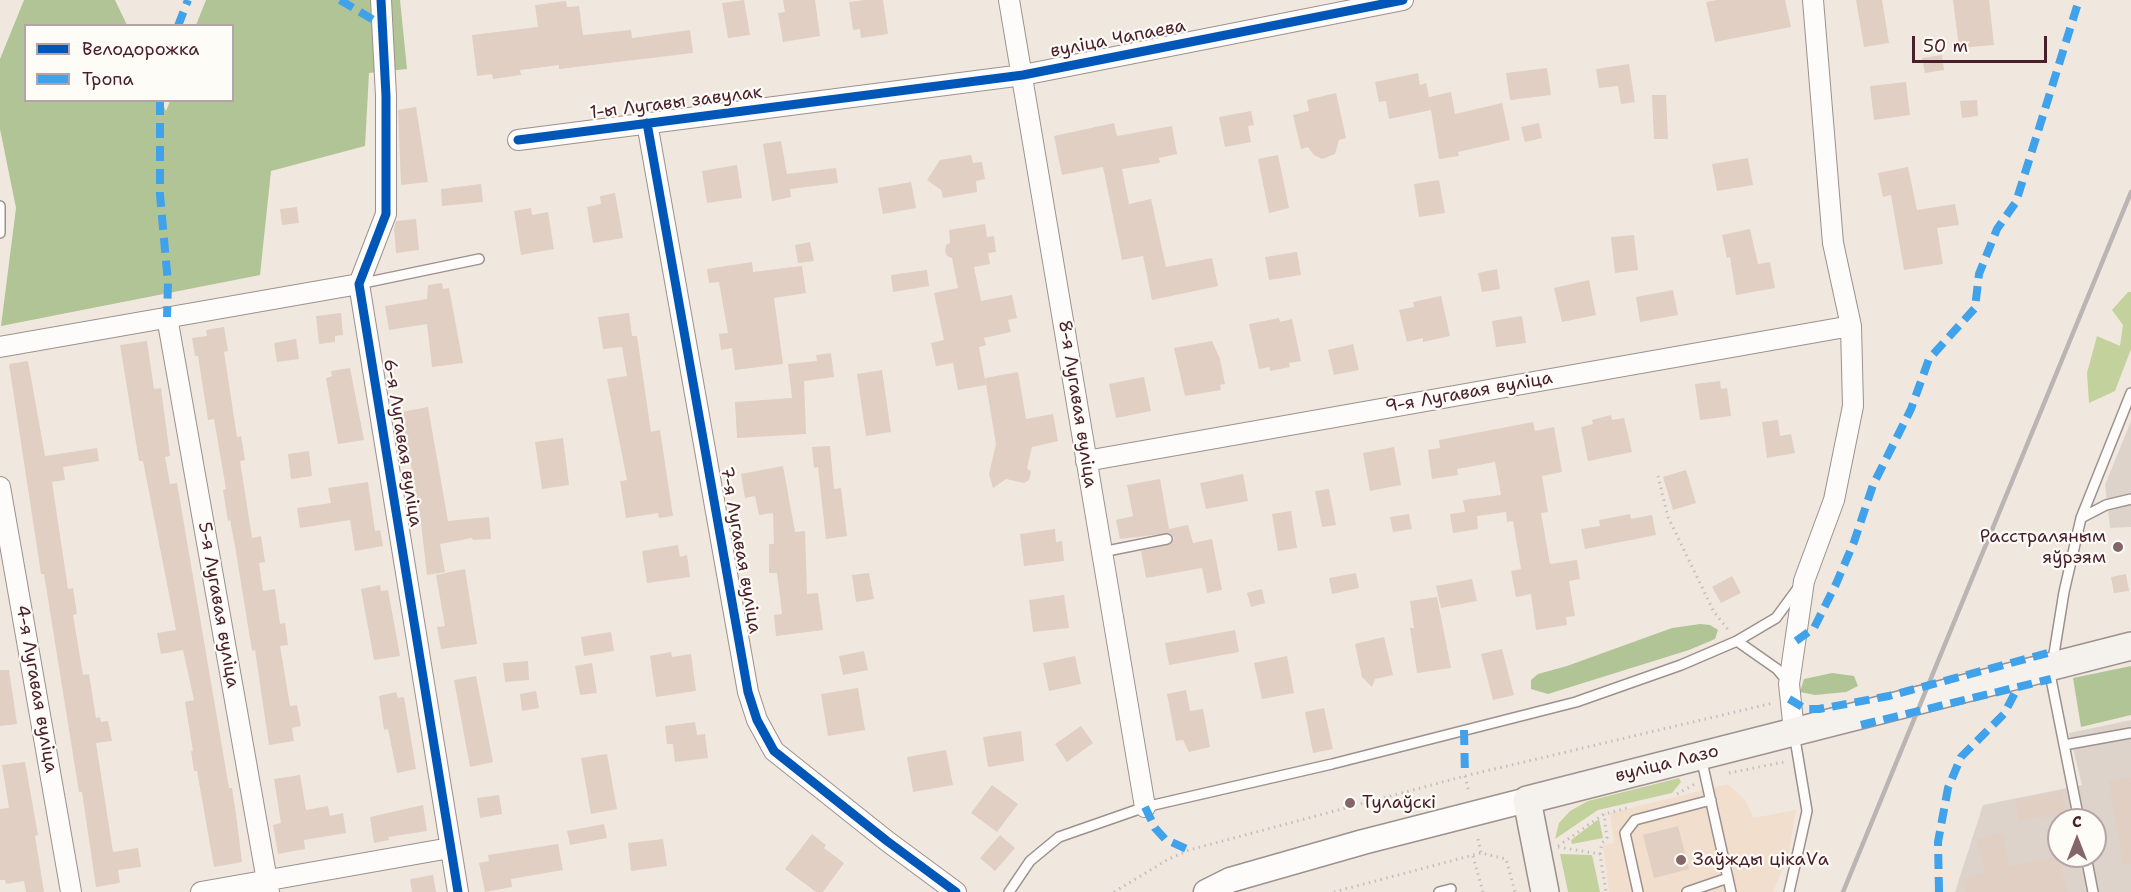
<!DOCTYPE html>
<meta charset="utf-8">
<style>
body{margin:0}
#map{position:relative;width:2131px;height:892px;overflow:hidden;background:#f0e8de;font-family:"Shantell Sans",sans-serif}
canvas{display:block}
.legend{position:absolute;left:24px;top:24px;width:210px;height:78px;box-sizing:border-box;background:#fdfcf7;border:2px solid #b5a4a5;margin:0;padding:8px 10px;list-style:none;font-size:18px;color:#4a1f2b}
.legend li{display:flex;align-items:center;gap:12px;height:30px}
.legend b{width:30px;border:2px solid #b5a4a5}
.north{position:absolute;left:2047px;top:808px;width:60px;height:60px;box-sizing:border-box;background:#fdfcf7;border:2px solid #b5a4a5;border-radius:50%;rotate:0deg;font-size:16px;font-weight:700;line-height:24px;text-align:center;color:#4a1f2b}
.north::after{content:'';display:block;margin:auto;width:21px;height:27px;background:#84656a;clip-path:polygon(50% 0,100% 100%,50% 72%,0 100%)}
.scale{position:absolute;left:1912px;top:36px;width:135px;height:27px;box-sizing:border-box;border:3px solid #4a1f2b;border-top:0;padding-left:8px;font-size:18px;line-height:21px;white-space:nowrap;color:#4a1f2b;-webkit-text-stroke:4px #fdfcf7;paint-order:stroke}
</style>
<div id="map">
<canvas width="2131" height="892"></canvas>
<ul class="legend">
<li><b style="height:8px;background:#0057b8"></b>Велодорожка</li>
<li><b style="height:8px;background:#40a2eb"></b>Тропа</li>
</ul>
<div class="north">С</div>
<div class="scale">50 m</div>
</div>
<script>
const ctx = document.querySelector('canvas').getContext('2d');
ctx.lineJoin = 'round';
function paint(path, color) { ctx.fillStyle = color; ctx.fill(path, 'evenodd'); }
const poly = rows => new Path2D(rows.map(r => 'M' + r).join(''));
function trace(path, color, width, dash) { ctx.strokeStyle = color; ctx.lineWidth = width; ctx.lineCap = dash ? 'butt' : 'round'; ctx.setLineDash(dash || []); ctx.stroke(path); }
function label(font, color, halo, rows, align = 'center') {
  ctx.font = font + ' "Shantell Sans",sans-serif'; ctx.lineWidth = 4.5; ctx.setLineDash([]); ctx.textBaseline = 'middle'; ctx.strokeStyle = halo; ctx.fillStyle = color; for (const [text, x, y, turn = 0] of rows) {
    ctx.save(); ctx.translate(x, y); ctx.rotate((+turn || 0) * Math.PI / 180); ctx.textAlign = isNaN(turn) ? turn : align; if (halo) ctx.strokeText(text, 0, 0); ctx.fillText(text, 0, 0); ctx.restore();
  }
}
const built = poly([
 [1728,784,1746,801,1753,818,1796,810,1788,856,1773,892,1609,892,1603,845,1614,843,1610,813]
]);
const industrial = poly([
 [2131,421,2131,527,2110,528,2105,485],
 [2131,720,2131,892,1955,892,1983,805,2082,785,2069,733],
 [2059,820,2095,820,2095,856,2059,856]
]);
const green = poly([
 [2128,292,2131,292,2131,349,2115,391,2089,403,2087,373,2097,336,2120,346,2123,325,2112,310],
 [1679,778,1681,782,1672,793,1598,810,1555,839,1559,823,1570,811,1588,801],
 [1599,819,1603,838,1572,844,1571,840],
 [1560,854,1592,855,1600,892,1568,892]
]);
const forest = poly([
 [24,0,115,0,127,25,26,26,26,100,161,101,166,111,170,101,232,100,232,26,196,25,206,0,400,0,407,69,369,73,365,146,271,171,260,275,1,326,16,208,0,129,0,59],
 [1700,624,1710,625,1718,630,1715,639,1689,650,1548,694,1531,689,1531,680,1538,674,1567,666,1672,628],
 [2131,666,2131,715,2081,727,2073,678],
 [1832,673,1854,676,1858,686,1846,692,1815,695,1800,692,1804,679]
]);
const building = poly([
 [744,0,750,35,728,38,722,3],
 [783,0,815,0,820,36,783,42,778,13,785,12],
 [865,0,883,0,888,34,861,38,860,29,853,30,849,2],
 [1717,0,1785,0,1791,27,1715,42,1706,2],
 [1856,0,1882,0,1889,43,1864,47],
 [1953,0,1989,0,1994,45,1959,48],
 [566,1,567,7,579,6,583,35,631,30,632,38,690,30,693,53,559,69,559,65,520,70,521,75,493,79,492,74,477,76,472,35,538,27,535,5],
 [1942,55,1944,70,1925,73,1922,58],
 [1629,64,1635,102,1621,104,1618,86,1599,88,1596,69],
 [1547,68,1551,95,1510,100,1506,73],
 [1418,73,1420,85,1426,83,1429,97,1451,92,1455,114,1502,103,1510,140,1458,152,1459,156,1439,159,1431,110,1389,119,1386,101,1379,102,1375,82],
 [1906,82,1910,115,1874,120,1870,86],
 [1336,93,1346,138,1339,140,1335,154,1322,159,1314,155,1308,147,1301,149,1293,115,1309,111,1307,100],
 [1652,95,1666,95,1668,139,1654,139],
 [1977,100,1978,116,1962,118,1960,101],
 [416,107,428,182,401,185,398,110],
 [1251,111,1254,125,1248,126,1251,142,1225,147,1219,117],
 [1114,123,1117,136,1172,126,1177,154,1159,158,1160,163,1122,169,1129,204,1151,199,1166,267,1212,258,1218,286,1152,300,1143,256,1122,260,1103,167,1062,175,1054,136],
 [1539,123,1542,138,1525,142,1521,127],
 [781,141,787,174,836,168,838,183,790,189,791,197,772,201,763,144],
 [971,155,973,163,982,162,985,179,976,181,977,192,943,198,941,190,927,180,940,160],
 [1278,155,1289,208,1269,213,1258,159],
 [1748,158,1753,185,1717,191,1712,164],
 [737,165,742,198,707,203,702,171],
 [1908,167,1917,210,1955,204,1959,225,1937,228,1943,264,1904,270,1891,195,1883,197,1878,173],
 [1439,180,1445,213,1419,217,1414,184],
 [911,182,916,208,883,214,878,188],
 [481,184,483,202,442,206,441,189],
 [615,193,623,238,593,243,587,207,601,204,600,196],
 [297,207,299,223,282,225,280,209],
 [531,208,532,215,548,212,554,249,521,255,514,211],
 [416,219,419,250,396,253,394,228,396,221],
 [985,224,987,237,994,236,996,252,988,253,990,264,974,267,981,301,1012,295,1017,318,1008,320,1011,332,984,338,986,345,979,347,986,385,958,390,953,363,936,366,931,343,944,340,934,293,958,288,952,258,947,256,945,251,946,245,950,243,949,230],
 [1750,229,1758,264,1770,262,1775,288,1736,295,1730,257,1727,258,1722,235],
 [1634,235,1638,270,1615,273,1611,237],
 [810,242,814,261,798,263,795,245],
 [1297,252,1301,275,1269,280,1265,257],
 [752,262,753,272,802,266,806,293,774,298,783,364,735,370,732,348,721,350,719,334,728,333,719,282,709,283,707,269],
 [1497,269,1500,289,1482,292,1478,273],
 [927,270,929,286,893,292,891,275],
 [1589,280,1596,315,1562,322,1554,288],
 [442,283,443,289,449,288,463,363,432,367,427,324,389,330,385,306,427,299,428,285],
 [1673,290,1678,315,1640,322,1636,297],
 [1441,296,1450,336,1423,342,1423,338,1407,342,1399,310,1414,307,1413,302],
 [341,313,343,335,335,336,335,342,319,344,316,316],
 [629,313,632,336,637,336,651,432,660,430,673,516,659,518,658,513,626,518,620,481,627,480,607,379,627,376,622,347,603,349,598,317],
 [1522,316,1526,343,1496,347,1492,321],
 [1279,318,1280,322,1292,319,1301,361,1289,363,1290,367,1270,371,1270,367,1259,369,1249,324],
 [224,327,228,351,224,352,237,437,241,436,245,460,240,461,252,538,261,536,265,562,259,563,263,591,275,589,280,624,285,623,288,645,280,646,290,706,297,705,301,726,292,728,294,741,269,745,255,650,252,651,235,546,230,520,228,521,223,490,226,489,214,419,208,420,198,356,195,356,192,338,207,336,206,330],
 [296,339,299,359,277,362,274,343],
 [147,341,154,389,161,388,170,456,165,457,170,484,177,483,229,788,232,788,236,814,242,862,214,867,197,771,194,771,191,751,193,751,185,702,194,700,183,650,161,654,157,633,176,630,143,461,139,461,120,345],
 [1212,341,1220,359,1225,384,1220,385,1221,390,1185,396,1174,348],
 [1353,344,1359,370,1334,375,1328,350],
 [831,353,834,377,804,381,806,434,737,438,735,402,792,398,788,364,817,361,816,355],
 [28,361,45,456,97,448,99,461,63,467,65,480,52,482,68,589,73,588,77,614,73,615,83,675,89,674,96,718,100,717,101,722,108,721,112,741,96,743,113,852,138,848,141,867,118,870,120,883,96,887,82,792,79,792,44,574,41,574,9,364],
 [350,368,364,440,338,444,326,378,332,376,331,371],
 [882,370,891,432,866,436,857,374],
 [1018,372,1026,419,1053,414,1058,441,1032,447,1027,468,1031,472,1029,480,1024,483,1006,479,993,488,989,474,996,444,985,378],
 [1144,377,1151,411,1116,418,1109,384],
 [1720,381,1721,389,1727,388,1731,416,1700,420,1695,384],
 [428,407,448,521,489,517,491,539,473,540,472,538,440,544,445,572,427,575,420,514,401,412],
 [1611,415,1612,420,1624,418,1632,452,1588,461,1581,427,1593,424,1592,420],
 [1778,420,1780,436,1791,434,1795,453,1767,458,1762,422],
 [1533,422,1535,431,1554,427,1562,472,1542,476,1548,512,1541,513,1550,564,1577,560,1580,579,1569,581,1575,616,1566,617,1567,625,1536,630,1531,594,1516,597,1511,571,1521,569,1513,521,1507,522,1506,512,1477,516,1478,529,1453,533,1450,514,1465,512,1463,500,1501,495,1495,462,1457,469,1458,475,1432,479,1428,450,1440,448,1439,440],
 [563,438,569,485,542,489,535,442],
 [830,446,834,489,841,488,847,536,826,539,818,467,814,468,812,447],
 [1394,447,1401,485,1370,491,1363,453],
 [309,451,312,476,291,479,288,454],
 [783,466,795,532,805,531,807,594,818,593,823,630,776,636,774,615,782,614,777,573,769,573,769,544,774,544,773,513,759,515,755,496,745,498,741,474],
 [1686,470,1696,503,1673,510,1663,477],
 [1243,474,1248,501,1206,509,1200,483],
 [1160,479,1169,529,1188,525,1193,543,1212,539,1222,590,1207,593,1202,568,1146,578,1141,551,1171,544,1174,538,1170,533,1120,539,1116,520,1133,516,1127,485],
 [368,482,375,531,380,530,383,546,355,551,350,520,300,528,297,508,331,503,328,488],
 [1329,489,1336,525,1322,527,1315,491],
 [1291,511,1297,548,1278,551,1272,514],
 [1409,514,1412,529,1393,532,1390,517],
 [1630,514,1631,519,1652,515,1656,535,1585,549,1581,529,1600,526,1599,520],
 [1055,529,1056,542,1062,541,1064,561,1024,566,1020,534],
 [678,545,680,557,687,555,690,577,647,583,642,551],
 [465,569,477,644,441,649,437,627,445,626,436,575],
 [869,573,874,599,856,602,852,575],
 [1356,573,1359,588,1332,594,1329,578],
 [2126,574,2129,591,2114,593,2111,577],
 [1732,576,1741,593,1721,603,1712,587],
 [1472,579,1477,601,1441,608,1436,586],
 [380,585,381,591,388,590,400,656,374,660,361,589],
 [1262,589,1265,603,1251,607,1247,593],
 [1064,595,1069,628,1033,632,1029,600],
 [1437,597,1451,668,1417,673,1410,628,1414,628,1410,601],
 [1235,630,1239,652,1169,665,1165,643],
 [611,632,614,651,584,656,581,637],
 [1384,637,1393,675,1375,679,1372,687,1362,677,1355,644],
 [1502,649,1514,695,1493,700,1481,654],
 [864,651,868,670,843,675,839,656],
 [671,652,672,657,691,654,696,691,656,697,650,656],
 [1075,656,1081,684,1049,691,1043,663],
 [1287,656,1294,693,1262,699,1254,663],
 [528,661,529,680,505,682,503,663],
 [592,663,597,693,580,695,575,666],
 [0,670,9,670,17,724,0,726],
 [476,676,493,762,470,767,454,680],
 [858,688,865,730,828,736,821,694],
 [1186,690,1190,711,1203,709,1210,747,1189,752,1183,740,1176,741,1167,694],
 [536,691,539,708,522,711,520,694],
 [396,692,398,698,404,697,416,769,397,773,388,729,384,730,379,696],
 [1324,708,1333,749,1313,753,1305,712],
 [695,722,697,735,705,734,708,758,675,762,673,744,667,744,665,726],
 [1081,726,1093,743,1067,762,1055,744],
 [1021,731,1024,761,988,767,983,737],
 [946,750,953,785,913,792,907,757],
 [607,754,617,809,591,814,581,758],
 [25,762,38,835,35,836,44,892,26,892,24,881,6,884,5,880,0,880,0,809,9,808,2,765],
 [300,775,306,810,328,806,330,816,343,813,346,833,304,840,305,849,278,854,273,825,281,823,274,779],
 [2131,777,2131,863,2123,864,2109,781],
 [992,785,1018,804,997,832,971,813],
 [2061,791,2065,813,2019,821,2015,800],
 [499,795,502,814,480,818,477,798],
 [423,805,427,831,388,837,389,840,374,843,370,817],
 [604,824,607,838,570,845,567,831],
 [1678,826,1689,869,1654,878,1643,835],
 [2002,833,2010,867,2058,856,2067,892,1966,892,1963,878,1985,873,1977,839],
 [812,834,826,845,824,848,844,863,823,892,816,892,785,869],
 [1000,835,1015,848,995,871,980,858],
 [663,839,667,866,631,871,628,843],
 [558,844,563,870,511,879,512,887,485,892,479,863,489,861,488,855],
 [433,875,436,892,412,892,410,879]
]);
const path = poly([
 [1658,476,1668,517,1714,612,1729,631],
 [1729,773,1784,762],
 [1465,776,1469,793],
 [1677,794,1695,784],
 [1478,839,1481,853],
 [1558,846,1604,814,1627,808],
 [1558,847,1600,854,1606,892],
 [1600,854,1602,843,1607,838,1604,814],
 [1473,856,1483,892],
 [1114,892,1167,860,1189,850,1465,776,1773,703],
 [1334,892,1481,853,1506,859,1515,892]
]);
const service = poly([
 [0,206,0,233],
 [359,284,479,259],
 [2081,518,2106,505,2131,499],
 [1102,552,1167,539],
 [1737,641,1777,669,1788,682],
 [2064,745,2131,733],
 [1701,757,1731,892],
 [2079,820,2051,679,2052,666,2064,592,2081,518,2131,393],
 [2086,856,2093,892],
 [1009,892,1030,861,1059,837,1145,807,1332,764,1576,702,1681,665,1737,641,1776,618,1798,588],
 [1439,892,1451,889],
 [1638,892,1625,833,1635,820,1711,800],
 [1687,892,1728,878],
 [1789,892,1807,811,1794,733]
]);
const minor = poly([
 [381,0,386,96,386,214,359,284,458,892],
 [1009,0,1145,807],
 [647,123,748,692,757,720,774,751,887,841,956,892],
 [518,140,1023,75,1403,0],
 [167,317,269,892],
 [0,347,359,284],
 [1086,461,1851,326],
 [0,487,71,892],
 [1794,731,1789,684,1804,581,1834,500,1853,406,1851,326,1833,243,1813,0],
 [201,892,450,848]
]);
const tertiary = poly([
 [1206,892,1230,880,1363,842,1527,800]
]);
const secondary = poly([
 [1545,892,1527,800,2131,646]
]);
const rail = poly([
 [1843,892,2131,192]
]);
const quiet = poly([
 [340,0,382,25],
 [178,26,188,0],
 [160,100,160,195,168,283,167,317],
 [1796,641,1814,628,1836,584,1854,542,1873,485,1911,409,1929,359,1975,308,1979,274,1997,229,2016,202,2079,0],
 [1789,699,1806,709,1819,709,1889,696,2055,651],
 [1861,725,2051,679],
 [1464,730,1465,776],
 [1145,807,1155,828,1165,839,1189,850],
 [1939,892,1938,842,1948,788,1961,757,2004,714,2018,687]
]);
const cycleway = poly([
 [381,0,386,96,386,214,359,284,458,892],
 [647,123,748,692,757,720,774,751,887,841,956,892],
 [518,140,1023,75,1403,0]
]);
const markers = [
 [2118,547,6,"#84656a"],
 [1350,803,6,"#84656a"],
 [1681,860,6,"#84656a"]
];
const streetNames = [
 ["вуліца Чапаева",1118,39,-11],
 ["1-ы Лугавы завулак",676,103,-7],
 ["9-я Лугавая вуліца",1469,393,-10],
 ["8-я Лугавая вуліца",1077,404,81],
 ["6-я Лугавая вуліца",402,443,81],
 ["7-я Лугавая вуліца",740,550,80],
 ["5-я Лугавая вуліца",218,605,80],
 ["4-я Лугавая вуліца",36,689,80],
 ["вуліца Лазо",1667,764,-14]
];
const poiNames = [
 ["Расстраляным",2106,537,"right"],
 ["яўрэям",2106,558,"right"],
 ["Тулаўскі",1362,803],
 ["Заўжды цікаVа",1693,860]
];
paint(built, '#f1decc');
paint(industrial, '#ddd3ca');
paint(green, '#c3d19d');
paint(forest, '#b1c496');
paint(building, '#e0cfc2');
trace(service, '#9c918e', 12);
trace(minor, '#9c918e', 22);
trace(tertiary, '#9c918e', 27);
trace(secondary, '#9c918e', 30);
trace(path, '#c4bebe', 3, [1.5, 4.5]);
trace(service, '#fdfcfa', 9);
trace(minor, '#fdfcfa', 20);
trace(tertiary, '#fdfcfa', 24);
trace(secondary, '#f5f1ec', 27);
trace(rail, '#bab4b4', 4.5);
trace(quiet, '#40a2eb', 8, [15, 8]);
trace(cycleway, '#0057b8', 9);
for (const [x, y, r, color] of markers) { const dot = new Path2D(); dot.arc(x, y, r, 0, 2 * Math.PI); ctx.fillStyle = color; ctx.fill(dot); trace(dot, '#fdfcf7', 2); }
label('18px', '#4a1f2b', '#fdfcf7', streetNames);
label('18px', '#4a1f2b', '#fdfcf7', poiNames, 'left');
</script>
